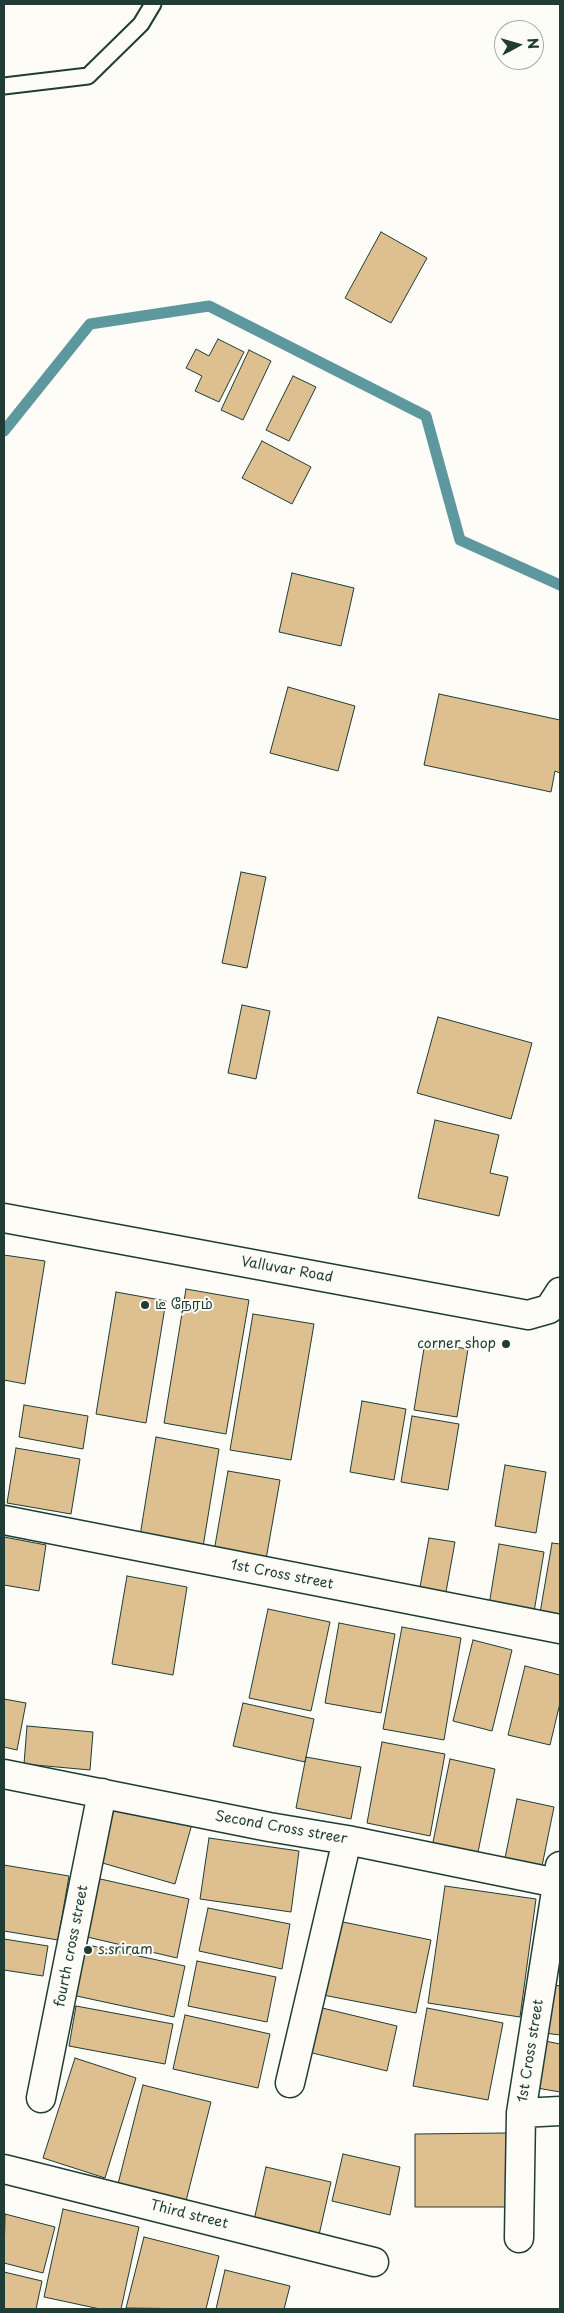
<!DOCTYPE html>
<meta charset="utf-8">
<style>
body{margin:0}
#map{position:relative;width:564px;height:2313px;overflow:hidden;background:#fdfcf7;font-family:"Playpen Sans",sans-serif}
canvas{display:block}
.frame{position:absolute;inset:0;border:5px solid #1f3d34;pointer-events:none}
.north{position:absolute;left:494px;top:20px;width:50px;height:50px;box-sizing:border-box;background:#fdfcf7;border:1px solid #a4b0a9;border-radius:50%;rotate:84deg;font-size:14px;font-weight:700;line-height:20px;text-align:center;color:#1f3d34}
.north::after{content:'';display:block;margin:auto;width:18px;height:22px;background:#1f3d34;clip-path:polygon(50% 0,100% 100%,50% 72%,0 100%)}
</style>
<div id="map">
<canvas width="564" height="2313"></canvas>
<div class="frame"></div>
<div class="north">N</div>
</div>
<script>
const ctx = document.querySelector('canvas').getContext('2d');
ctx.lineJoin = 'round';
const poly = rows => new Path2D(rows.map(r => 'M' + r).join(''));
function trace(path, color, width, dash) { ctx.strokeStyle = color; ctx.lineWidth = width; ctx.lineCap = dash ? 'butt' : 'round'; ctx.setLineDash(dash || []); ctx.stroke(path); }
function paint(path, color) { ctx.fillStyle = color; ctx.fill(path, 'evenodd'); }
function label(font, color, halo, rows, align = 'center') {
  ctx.font = font + ' "Playpen Sans","Noto Sans Tamil",sans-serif'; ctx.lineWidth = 4; ctx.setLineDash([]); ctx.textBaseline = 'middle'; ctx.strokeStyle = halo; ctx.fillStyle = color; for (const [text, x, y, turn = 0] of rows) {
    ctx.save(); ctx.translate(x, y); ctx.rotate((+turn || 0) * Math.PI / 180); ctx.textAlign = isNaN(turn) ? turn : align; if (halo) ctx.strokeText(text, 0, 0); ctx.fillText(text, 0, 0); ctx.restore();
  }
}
const stream = poly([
 [4,431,90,324,209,306,426,416,460,540,560,585]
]);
const building = poly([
 [381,232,427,258,391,323,345,298,381,232],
 [218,339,244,352,219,402,195,391,202,376,186,368,196,349,209,356,218,339],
 [249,350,271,361,243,420,221,410,249,350],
 [293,376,316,387,289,441,266,430,293,376],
 [262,441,311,467,292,504,242,478,262,441],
 [292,573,354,588,341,646,279,632,292,573],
 [288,687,355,706,338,771,270,753,288,687],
 [439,694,560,720,560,773,555,771,551,792,424,765,439,694],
 [241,872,266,877,247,968,222,963,241,872],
 [242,1005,270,1011,256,1079,228,1073,242,1005],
 [438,1017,532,1043,511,1119,417,1093,438,1017],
 [435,1120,499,1135,490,1173,508,1177,499,1216,418,1198,435,1120],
 [4,1255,45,1261,25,1384,4,1380,4,1255],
 [186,1289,249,1300,226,1434,164,1423,186,1289],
 [116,1292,166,1301,146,1423,96,1414,116,1292],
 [253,1314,314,1324,291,1460,230,1450,253,1314],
 [425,1342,468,1349,457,1417,414,1410,425,1342],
 [362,1401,406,1409,394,1480,350,1472,362,1401],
 [24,1405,88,1416,83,1449,19,1437,24,1405],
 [412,1416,459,1424,448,1490,401,1482,412,1416],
 [156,1437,219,1449,202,1553,139,1542,156,1437],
 [16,1448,80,1459,71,1514,7,1503,16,1448],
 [505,1465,546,1472,536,1533,495,1526,505,1465],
 [228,1471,280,1480,265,1565,213,1557,228,1471],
 [4,1537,46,1545,39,1591,4,1585,4,1537],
 [429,1538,455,1542,446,1592,420,1587,429,1538],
 [552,1543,560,1544,560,1616,540,1613,552,1543],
 [499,1544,544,1552,533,1618,488,1611,499,1544],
 [127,1576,187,1587,173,1675,112,1664,127,1576],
 [268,1609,330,1622,311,1711,249,1698,268,1609],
 [339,1623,395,1634,381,1713,325,1703,339,1623],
 [402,1627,461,1638,444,1740,383,1729,402,1627],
 [473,1640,512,1650,492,1731,453,1721,473,1640],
 [525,1666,560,1675,560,1703,550,1745,508,1735,525,1666],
 [4,1699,26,1703,17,1750,4,1747,4,1699],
 [243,1703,314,1719,305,1762,233,1746,243,1703],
 [27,1726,93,1732,90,1770,24,1764,27,1726],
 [382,1742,445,1754,430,1836,367,1823,382,1742],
 [306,1757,361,1767,351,1819,296,1808,306,1757],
 [450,1759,495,1769,477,1857,432,1847,450,1759],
 [517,1799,554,1807,541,1871,504,1863,517,1799],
 [116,1803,192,1824,175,1884,99,1862,116,1803],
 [209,1838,299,1851,291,1912,200,1899,209,1838],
 [4,1865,69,1876,58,1940,4,1931,4,1865],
 [96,1878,189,1899,177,1958,83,1936,96,1878],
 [445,1886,536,1899,520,2017,428,2003,445,1886],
 [208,1908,290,1924,282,1969,199,1951,208,1908],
 [338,1921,431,1940,416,2013,323,1995,338,1921],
 [4,1939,48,1946,43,1976,4,1970,4,1939],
 [83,1944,185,1966,174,2017,72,1995,83,1944],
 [197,1961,276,1977,267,2022,188,2006,197,1961],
 [550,1984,560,1986,560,2035,544,2033,550,1984],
 [76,2006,173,2024,165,2064,69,2046,76,2006],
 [314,2006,397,2026,387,2071,304,2051,314,2006],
 [427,2008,503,2023,488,2100,413,2086,427,2008],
 [185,2015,270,2034,258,2088,173,2069,185,2015],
 [545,2041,560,2044,560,2092,537,2088,545,2041],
 [75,2058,136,2078,105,2178,43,2158,75,2058],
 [143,2085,211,2102,186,2201,118,2184,143,2085],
 [506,2133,506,2207,415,2207,415,2134,506,2133],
 [343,2154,400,2167,390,2215,332,2201,343,2154],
 [266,2167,331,2182,319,2235,254,2220,266,2167],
 [63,2209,139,2227,121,2309,100,2309,44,2297,63,2209],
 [5,2214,55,2227,43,2273,4,2263,5,2214],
 [144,2237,219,2256,206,2309,126,2308,144,2237],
 [225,2270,290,2286,284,2309,216,2309,225,2270],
 [4,2272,42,2281,36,2309,4,2309,4,2272]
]);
const lane = poly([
 [4,86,88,76,141,24,153,4]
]);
const street = poly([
 [4,1520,560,1629],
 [4,1774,269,1827,347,1840,557,1883],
 [290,2083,347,1840],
 [41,2098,102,1793],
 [521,2113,560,2111],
 [4,2169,374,2262],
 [519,2238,521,2113,560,1866]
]);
const secondary = poly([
 [4,1218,528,1315,549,1309,560,1292]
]);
const markers = [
 [145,1305,5,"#1f3d34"],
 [506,1344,5,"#1f3d34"],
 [88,1950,5,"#1f3d34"]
];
const streetNames = [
 ["Valluvar Road",287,1270,10],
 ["1st Cross street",282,1575,11],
 ["Second Cross streer",281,1828,10],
 ["fourth cross street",72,1946,-79],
 ["1st Cross street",531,2051,-81],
 ["Third street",189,2215,14]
];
const poiNames = [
 ["டீ நேரம்",155,1305],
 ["corner shop",496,1344,"right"],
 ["s.sriram",98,1950]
];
trace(stream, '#5d989e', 11);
paint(building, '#ddbf90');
trace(building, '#1f3d34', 1);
trace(lane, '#1f3d34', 19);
trace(street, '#1f3d34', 31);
trace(secondary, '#1f3d34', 31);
trace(lane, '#fdfcf7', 15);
trace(street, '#fdfcf7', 28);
trace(secondary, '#fdfcf7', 28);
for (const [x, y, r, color] of markers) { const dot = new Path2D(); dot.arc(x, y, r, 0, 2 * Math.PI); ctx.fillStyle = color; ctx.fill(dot); trace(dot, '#fdfcf7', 2); }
label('14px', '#1f3d34', '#fdfcf7', streetNames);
label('14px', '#1f3d34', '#fdfcf7', poiNames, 'left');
</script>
